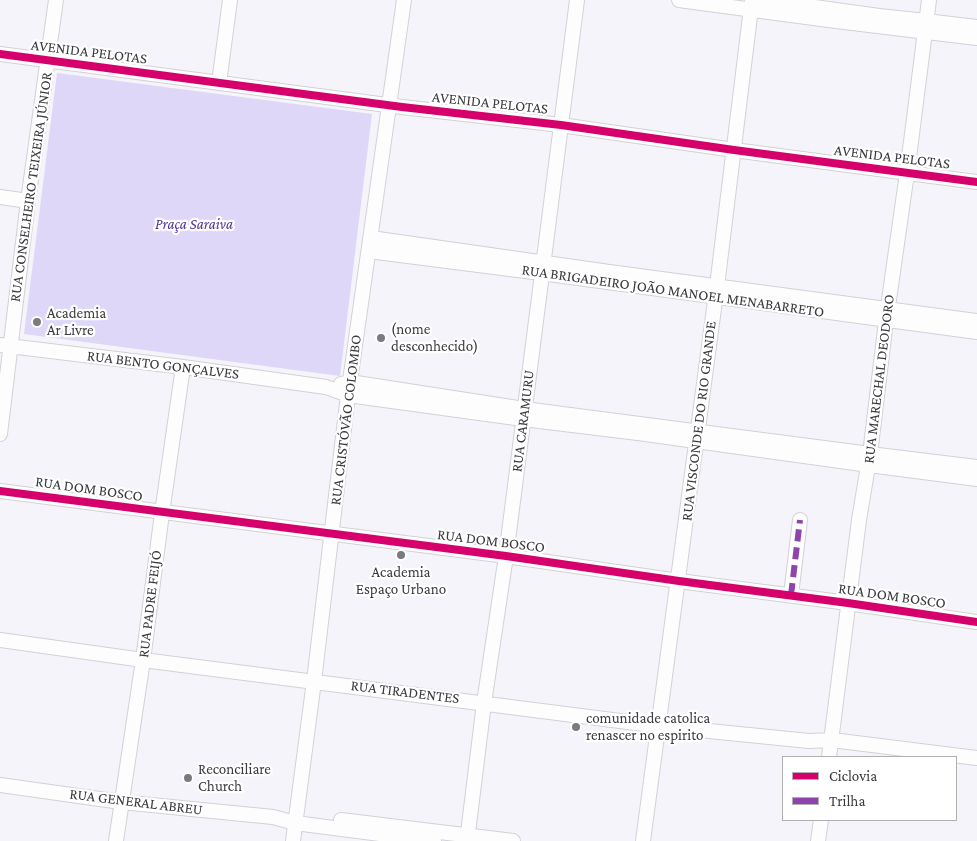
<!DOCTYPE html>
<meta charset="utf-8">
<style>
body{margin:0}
#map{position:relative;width:977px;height:841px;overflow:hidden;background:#f5f4fa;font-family:"Crimson Pro",serif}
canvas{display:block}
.legend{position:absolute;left:782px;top:756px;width:175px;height:65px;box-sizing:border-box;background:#fff;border:1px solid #b0b0b1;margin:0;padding:6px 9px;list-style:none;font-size:15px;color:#3a393d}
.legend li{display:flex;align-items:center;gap:10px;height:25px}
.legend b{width:25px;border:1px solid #b0b0b1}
</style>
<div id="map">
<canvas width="977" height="841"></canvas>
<ul class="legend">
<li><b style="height:6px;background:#d6006c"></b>Ciclovia</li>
<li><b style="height:6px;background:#8e44ad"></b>Trilha</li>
</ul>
</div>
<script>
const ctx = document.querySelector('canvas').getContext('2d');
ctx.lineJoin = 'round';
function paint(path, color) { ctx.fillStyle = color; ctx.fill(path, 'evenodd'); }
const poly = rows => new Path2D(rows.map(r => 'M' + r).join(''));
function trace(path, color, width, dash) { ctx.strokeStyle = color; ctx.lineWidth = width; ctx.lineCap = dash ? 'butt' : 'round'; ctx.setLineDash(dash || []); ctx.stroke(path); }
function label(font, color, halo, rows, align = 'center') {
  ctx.font = font + ' "Crimson Pro",serif'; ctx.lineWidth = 4.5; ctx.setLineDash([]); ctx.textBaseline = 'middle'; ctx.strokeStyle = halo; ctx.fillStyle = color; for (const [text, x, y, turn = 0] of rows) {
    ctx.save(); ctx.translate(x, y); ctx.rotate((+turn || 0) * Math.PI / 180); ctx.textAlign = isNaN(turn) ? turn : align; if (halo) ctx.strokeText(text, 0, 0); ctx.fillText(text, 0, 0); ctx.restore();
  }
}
const green = poly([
 [57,73,372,114,340,376,24,334]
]);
const minor = poly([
 [679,0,836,21,977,38],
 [765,0,879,16,926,21,977,27],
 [0,54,402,107,561,125,734,150,977,182],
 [219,83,230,0],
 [0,197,28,201],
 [371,238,609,272,977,321],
 [369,251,541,273,977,332],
 [0,345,183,367,326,387,348,395,523,419,638,433,869,465,977,479],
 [341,384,350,382,524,409,870,454,977,467],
 [0,434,28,201,56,0],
 [0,491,506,556,679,581,848,603,977,622],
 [791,595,800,520],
 [0,640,143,660,659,726,809,741,832,740,977,758],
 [829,757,859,520,870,454,886,321,907,173,929,0],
 [0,785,121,802,273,817,295,823,434,841],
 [341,820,513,841],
 [116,841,143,660,162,513,183,367],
 [293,841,314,681,348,395,404,0],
 [467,841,484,703,506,556,577,0],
 [643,841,717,286,752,0],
 [818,841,821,820]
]);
const quiet = poly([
 [791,595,800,520]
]);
const cycleway = poly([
 [0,54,402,107,561,125,734,150,977,182],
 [0,491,506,556,679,581,848,603,977,622]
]);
const markers = [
 [37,322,5,"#7b7a7f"],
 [381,338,5,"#7b7a7f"],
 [401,555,5,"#7b7a7f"],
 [576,727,5,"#7b7a7f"],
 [188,778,5,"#7b7a7f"]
];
const streetNames = [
 ["AVENIDA PELOTAS",89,52,7],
 ["AVENIDA PELOTAS",490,103,6],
 ["AVENIDA PELOTAS",892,157,7],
 ["RUA CONSELHEIRO TEIXEIRA JÚNIOR",31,187,-82],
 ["RUA BRIGADEIRO JOÃO MANOEL MENABARRETO",673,291,8],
 ["RUA BENTO GONÇALVES",163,365,7],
 ["RUA MARECHAL DEODORO",879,379,-83],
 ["RUA CRISTÓVÃO COLOMBO",346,420,-83],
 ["RUA CARAMURU",523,421,-83],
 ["RUA VISCONDE DO RIO GRANDE",699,421,-83],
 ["RUA DOM BOSCO",89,489,8],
 ["RUA DOM BOSCO",491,541,7],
 ["RUA DOM BOSCO",892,596,8],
 ["RUA PADRE FEIJÓ",150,604,-83],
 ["RUA TIRADENTES",405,692,7],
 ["RUA GENERAL ABREU",136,802,7]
];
const parkNames = [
 ["Praça Saraiva",194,224]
];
const poiNames = [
 ["Academia",47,313],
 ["Ar Livre",47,330],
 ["(nome",391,329],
 ["desconhecido)",391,346],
 ["Academia",401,572,"center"],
 ["Espaço Urbano",401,589,"center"],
 ["comunidade catolica",586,718],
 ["renascer no espirito",586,735],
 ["Reconciliare",198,769],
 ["Church",198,786]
];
paint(green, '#ded7f8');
trace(minor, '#d2d1d6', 16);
trace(minor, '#fefdfe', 14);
trace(quiet, '#8e44ad', 6, [12, 6]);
trace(cycleway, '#d6006c', 8);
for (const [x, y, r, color] of markers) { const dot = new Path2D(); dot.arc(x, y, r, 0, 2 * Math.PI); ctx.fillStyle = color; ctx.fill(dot); trace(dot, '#fff', 2); }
label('15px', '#3a393d', '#fff', streetNames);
label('italic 15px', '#543397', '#fff', parkNames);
label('15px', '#3a393d', '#fff', poiNames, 'left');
</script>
